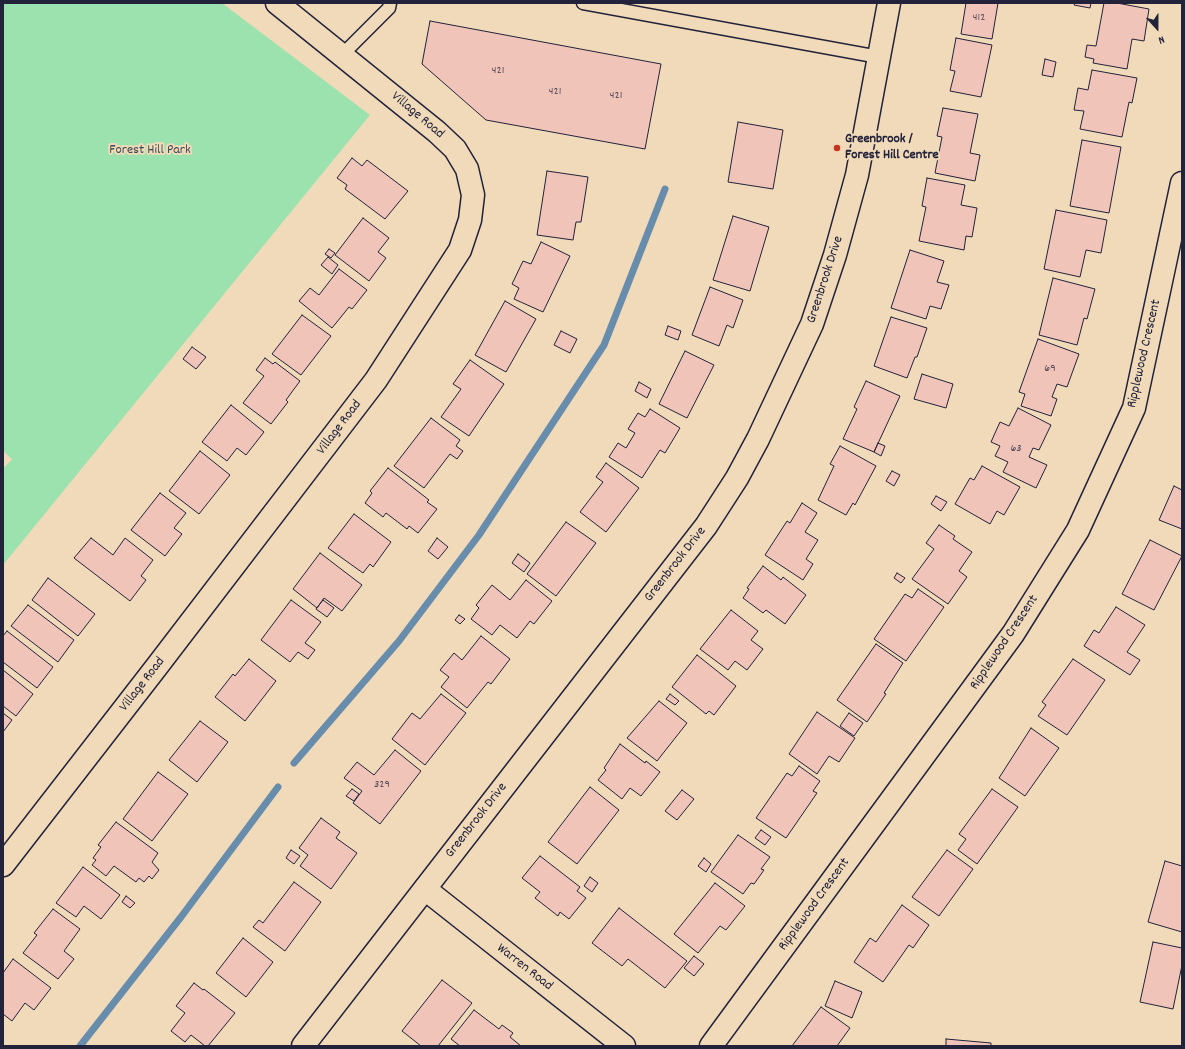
<!DOCTYPE html>
<style>
body{margin:0}
#map{position:relative;width:1185px;height:1049px;overflow:hidden;background:#f0dab9;font-family:Dekko,sans-serif}
canvas{display:block}
.frame{position:absolute;inset:0;border:4px solid #22223b;pointer-events:none}
.north{position:absolute;left:1137px;top:8px;width:40px;height:40px;-webkit-text-stroke:3px #f0dab9;paint-order:stroke;rotate:159deg;font-size:11px;font-weight:700;line-height:16px;text-align:center;color:#22223b}
.north::after{content:'';display:block;margin:auto;width:14px;height:18px;background:#22223b;clip-path:polygon(50% 0,100% 100%,50% 72%,0 100%)}
</style>
<div id="map">
<canvas width="1185" height="1049"></canvas>
<div class="frame"></div>
<div class="north">N</div>
</div>
<script>
const ctx = document.querySelector('canvas').getContext('2d');
ctx.lineJoin = 'round';
function paint(path, color) { ctx.fillStyle = color; ctx.fill(path, 'evenodd'); }
const poly = rows => new Path2D(rows.map(r => 'M' + r).join(''));
function trace(path, color, width, dash) { ctx.strokeStyle = color; ctx.lineWidth = width; ctx.lineCap = dash ? 'butt' : 'round'; ctx.setLineDash(dash || []); ctx.stroke(path); }
function label(font, color, halo, rows, align = 'center') {
  ctx.font = font + ' Dekko,sans-serif'; ctx.lineWidth = 4; ctx.setLineDash([]); ctx.textBaseline = 'middle'; ctx.strokeStyle = halo; ctx.fillStyle = color; for (const [text, x, y, turn = 0] of rows) {
    ctx.save(); ctx.translate(x, y); ctx.rotate((+turn || 0) * Math.PI / 180); ctx.textAlign = isNaN(turn) ? turn : align; if (halo) ctx.strokeText(text, 0, 0); ctx.fillText(text, 0, 0); ctx.restore();
  }
}
const green = poly([
 [3,3,222,3,370,115,3,565,3,469,12,459,3,451]
]);
const stream = poly([
 [294,763,399,641,479,535,604,345,665,189],
 [80,1046,181,917,278,787]
]);
const building = poly([
 [966,3,998,3,992,39,961,34,966,3],
 [1075,3,1091,3,1090,8,1074,5,1075,3],
 [1104,3,1117,3,1149,9,1144,41,1132,39,1127,69,1093,63,1094,59,1085,57,1087,45,1096,46,1104,3],
 [430,21,661,64,645,149,486,120,422,64,430,21],
 [956,38,992,45,981,97,950,91,955,71,950,70,956,38],
 [1045,59,1056,62,1053,77,1042,75,1045,59],
 [1092,70,1137,78,1132,103,1129,102,1122,137,1080,129,1084,111,1074,110,1078,88,1088,90,1092,70],
 [943,108,978,114,970,153,980,155,975,181,935,173,942,137,937,136,943,108],
 [738,122,783,130,773,189,728,182,738,122],
 [1082,140,1121,147,1109,213,1070,206,1082,140],
 [352,158,362,166,367,160,408,191,385,219,345,189,347,185,337,178,352,158],
 [547,171,588,177,581,222,576,222,573,240,537,235,547,171],
 [927,178,965,185,961,205,977,208,972,237,966,236,964,250,919,241,926,207,922,206,927,178],
 [1056,210,1107,220,1101,253,1086,250,1080,277,1044,269,1056,210],
 [733,216,769,227,750,291,713,280,733,216],
 [363,218,389,238,378,252,386,258,369,281,335,255,363,218],
 [541,242,570,256,543,312,514,299,519,288,512,284,523,261,531,264,541,242],
 [329,249,335,253,331,258,325,254,329,249],
 [910,250,944,261,937,282,949,285,941,309,930,306,926,319,891,308,910,250],
 [328,257,338,265,332,274,321,265,328,257],
 [339,269,367,290,352,309,349,307,332,328,299,301,310,288,319,295,339,269],
 [1053,278,1095,289,1087,319,1084,318,1077,345,1039,335,1053,278],
 [710,287,743,300,733,328,727,325,719,346,692,335,710,287],
 [505,301,536,319,506,372,475,355,505,301],
 [302,315,331,336,301,375,272,354,302,315],
 [891,317,927,328,917,357,915,357,907,378,874,366,891,317],
 [668,326,681,331,678,340,665,335,668,326],
 [561,331,577,339,570,353,554,345,561,331],
 [1038,339,1079,354,1067,387,1057,384,1052,397,1057,399,1051,416,1021,406,1025,394,1019,392,1038,339],
 [192,347,206,357,196,369,183,359,192,347],
 [685,351,714,365,687,418,659,404,685,351],
 [265,358,273,364,275,362,300,381,286,400,288,402,271,424,243,403,264,376,256,370,265,358],
 [470,360,504,384,469,436,441,417,461,389,453,384,470,360],
 [922,374,953,384,946,408,914,399,922,374],
 [866,381,900,396,874,452,843,439,857,409,854,407,866,381],
 [639,382,651,389,647,398,635,391,639,382],
 [231,405,264,432,246,455,237,448,227,461,202,442,231,405],
 [1018,408,1051,425,1039,450,1033,448,1029,457,1047,465,1036,488,1003,472,1008,462,995,456,1000,446,991,442,1000,422,1009,426,1018,408],
 [650,409,680,428,665,453,660,450,642,478,609,457,618,443,626,448,635,433,628,429,638,413,645,417,650,409],
 [431,418,460,440,456,446,463,451,457,459,450,454,424,488,394,466,431,418],
 [878,443,885,446,881,456,874,452,878,443],
 [840,446,876,466,855,505,853,503,846,515,818,500,834,466,830,464,840,446],
 [200,451,230,475,199,514,169,491,200,451],
 [606,463,639,488,606,532,580,512,603,482,596,477,606,463],
 [982,466,1020,487,1004,515,997,511,990,524,955,504,970,478,974,480,982,466],
 [388,468,429,500,427,502,437,509,418,533,409,526,407,529,386,513,383,517,365,503,372,493,370,491,388,468],
 [892,471,900,475,894,486,886,481,892,471],
 [1174,486,1182,490,1182,529,1159,520,1174,486],
 [160,493,186,513,174,528,182,534,165,556,131,530,160,493],
 [936,496,947,502,941,511,931,504,936,496],
 [802,503,817,513,805,532,818,540,806,559,813,564,803,580,765,555,787,521,790,523,802,503],
 [354,514,391,542,373,567,370,564,363,573,328,548,354,514],
 [566,522,596,543,556,596,527,574,566,522],
 [939,525,955,536,953,539,972,552,959,571,967,577,948,604,912,579,934,549,926,543,939,525],
 [91,538,113,555,125,538,153,560,141,576,146,580,130,601,74,558,91,538],
 [437,538,448,547,438,559,428,551,437,538],
 [1150,540,1182,556,1154,610,1122,594,1150,540],
 [320,553,362,585,342,611,324,598,317,608,293,589,320,553],
 [518,554,530,563,524,572,512,563,518,554],
 [763,566,781,580,783,577,806,595,785,624,766,610,763,613,743,598,749,589,747,588,763,566],
 [897,573,905,578,901,583,894,578,897,573],
 [48,578,95,614,78,636,32,600,48,578],
 [526,580,552,601,534,624,530,621,517,638,500,625,492,635,471,619,479,608,476,605,492,585,510,600,526,580],
 [918,589,944,607,906,661,874,639,905,594,912,598,918,589],
 [291,600,321,622,305,643,315,650,308,659,298,652,290,662,261,640,291,600],
 [323,600,334,608,327,617,316,609,323,600],
 [28,605,74,640,58,662,11,626,28,605],
 [1116,607,1145,625,1127,652,1140,660,1130,675,1084,646,1094,630,1099,633,1116,607],
 [731,610,758,631,751,640,763,649,747,670,735,661,728,670,700,649,731,610],
 [459,615,465,619,460,624,455,620,459,615],
 [7,631,53,667,37,688,3,662,3,636,7,631],
 [481,636,510,659,491,684,488,682,467,708,441,687,449,677,440,670,454,653,462,660,481,636],
 [876,644,903,663,884,693,886,694,867,722,837,700,876,644],
 [697,655,736,686,714,715,709,711,706,714,672,687,697,655],
 [249,659,276,681,245,721,215,697,233,674,235,676,249,659],
 [1073,659,1105,680,1067,735,1038,716,1046,705,1042,702,1073,659],
 [3,670,33,694,16,716,3,706,3,670],
 [441,694,466,713,425,765,392,739,412,713,420,719,441,694],
 [670,694,679,701,675,705,666,699,670,694],
 [659,701,687,723,657,761,627,738,659,701],
 [817,712,855,738,839,762,829,756,817,774,789,754,817,712],
 [3,713,12,720,3,732,3,713],
 [849,713,863,723,854,736,840,726,849,713],
 [200,721,228,742,197,782,169,760,200,721],
 [1031,728,1059,748,1025,796,999,778,1031,728],
 [620,744,645,763,646,761,660,772,641,796,630,788,622,799,598,780,606,770,604,768,620,744],
 [395,750,421,771,380,824,353,803,362,791,344,778,357,762,374,775,395,750],
 [799,766,820,781,813,791,817,793,786,838,756,818,787,773,792,776,799,766],
 [158,772,188,794,152,841,123,819,158,772],
 [590,787,619,810,577,864,548,842,590,787],
 [352,789,359,794,354,801,346,796,352,789],
 [992,789,1018,807,977,864,958,850,966,839,959,834,992,789],
 [682,790,694,799,677,820,665,811,682,790],
 [321,818,340,832,336,838,357,853,331,889,300,866,308,855,299,848,321,818],
 [116,822,158,853,152,862,159,870,152,879,149,876,144,882,139,878,136,882,114,866,106,876,92,865,96,860,93,858,101,847,98,845,116,822],
 [761,830,771,837,765,845,755,838,761,830],
 [738,835,770,857,761,869,764,870,754,884,751,883,743,894,711,872,738,835],
 [291,850,300,856,294,864,286,858,291,850],
 [947,850,973,869,939,916,912,897,947,850],
 [540,856,580,887,577,891,586,898,569,919,560,912,558,916,535,898,540,892,522,878,540,856],
 [704,858,711,864,706,872,698,866,704,858],
 [1165,861,1182,866,1182,932,1148,922,1165,861],
 [83,867,120,895,101,919,84,906,76,917,56,903,83,867],
 [590,877,598,883,592,892,584,886,590,877],
 [294,882,321,902,285,951,253,927,259,920,263,923,294,882],
 [715,883,745,906,726,930,720,926,698,953,674,934,715,883],
 [126,896,135,903,130,908,122,902,126,896],
 [902,905,929,925,913,948,909,945,883,982,854,962,870,938,876,942,902,905],
 [619,908,687,961,665,988,628,959,622,966,592,943,619,908],
 [53,909,80,929,64,951,74,959,58,979,23,953,37,935,34,933,53,909],
 [243,938,273,962,246,997,216,973,243,938],
 [1153,942,1182,948,1182,965,1173,1009,1140,1002,1153,942],
 [694,956,704,964,694,976,684,968,694,956],
 [13,959,51,988,34,1010,25,1003,12,1021,3,1014,3,973,13,959],
 [442,980,472,1003,438,1046,421,1046,402,1031,442,980],
 [835,981,862,992,852,1018,825,1006,835,981],
 [194,983,203,990,204,989,235,1013,208,1046,205,1046,191,1035,185,1042,171,1031,185,1013,176,1006,194,983],
 [821,1007,850,1028,837,1046,792,1046,821,1007],
 [474,1010,499,1029,502,1025,513,1033,510,1037,521,1046,460,1046,451,1039,474,1010],
 [946,1039,991,1043,991,1046,946,1046,946,1039]
]);
const lane = poly([
 [583,3,879,57],
 [342,55,389,8,390,3]
]);
const street = poly([
 [3,865,158,665,376,380,460,250,470,220,473,195,467,169,455,149,437,132,277,3],
 [425,889,624,1046],
 [711,1046,1013,634,1078,530,1134,408,1182,183]
]);
const secondary = poly([
 [303,1046,706,526,737,478,758,439,812,324,835,255,857,175,889,3]
]);
const markers = [
 [837,148,4,"#c8321e"]
];
const numberNames = [
 ["412",979,18],
 ["421",498,71],
 ["421",555,92],
 ["421",616,96],
 ["69",1050,369],
 ["63",1016,449],
 ["329",382,785]
];
const streetNames = [
 ["Village Road",417,116,40],
 ["Greenbrook Drive",826,280,-72],
 ["Ripplewood Crescent",1145,354,-77],
 ["Village Road",340,428,-53],
 ["Greenbrook Drive",676,565,-52],
 ["Ripplewood Crescent",1005,643,-56],
 ["Village Road",143,685,-52],
 ["Greenbrook Drive",477,821,-52],
 ["Ripplewood Crescent",815,905,-54],
 ["Warren Road",524,968,38]
];
const poiNames = [
 ["Greenbrook /",845,140],
 ["Forest Hill Centre",845,156]
];
const parkNames = [
 ["Forest Hill Park",150,151]
];
paint(green, '#9ce2af');
trace(stream, '#688dac', 7);
paint(building, '#f0c4b8');
trace(building, '#22223b', 1);
trace(lane, '#22223b', 15);
trace(street, '#22223b', 25);
trace(secondary, '#22223b', 25);
trace(lane, '#f0dab9', 12);
trace(street, '#f0dab9', 22);
trace(secondary, '#f0dab9', 22);
for (const [x, y, r, color] of markers) { const dot = new Path2D(); dot.arc(x, y, r, 0, 2 * Math.PI); ctx.fillStyle = color; ctx.fill(dot); trace(dot, '#f0dab9', 1.5); }
label('12px', '#564a5a', null, numberNames);
label('14px', '#22223b', '#f0dab9', streetNames);
label('bold 14px', '#22223b', '#f0dab9', poiNames, 'left');
label('14px', '#3a4852', '#f0dab9', parkNames);
</script>
